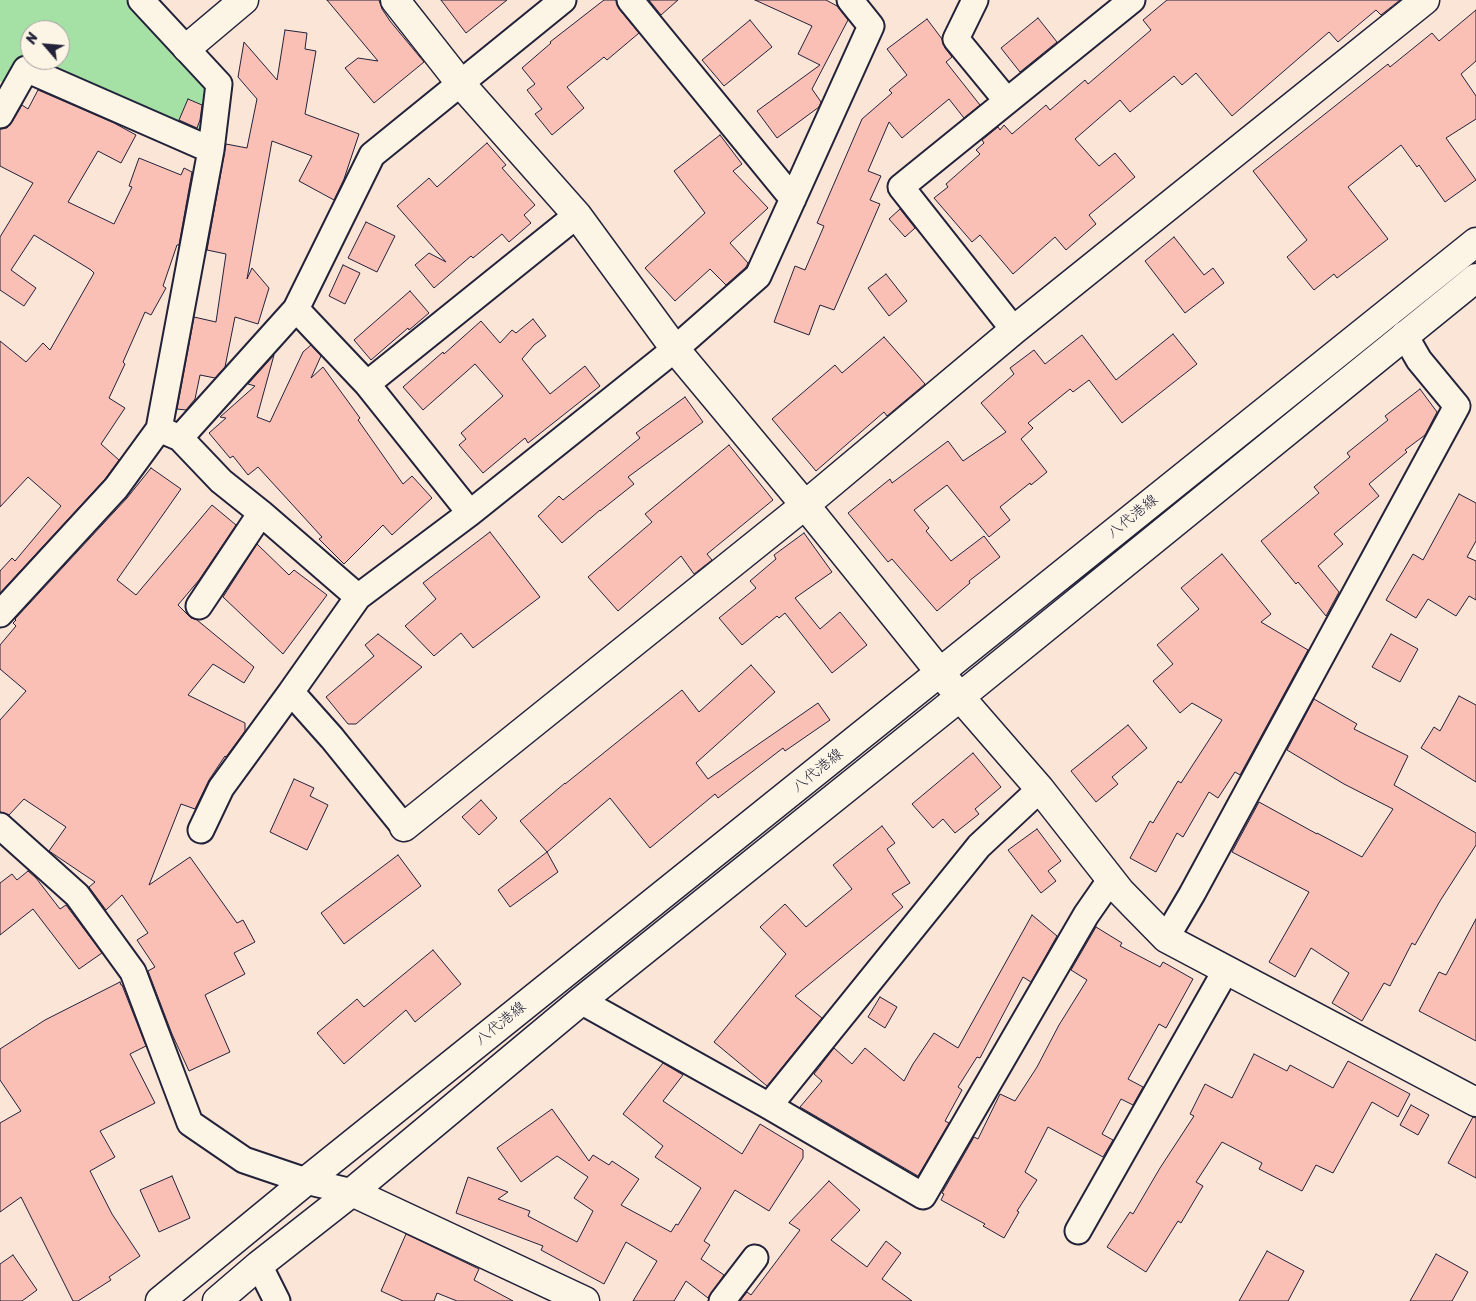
<!DOCTYPE html>
<meta charset="utf-8">
<style>
body{margin:0}
#map{position:relative;width:1476px;height:1301px;overflow:hidden;background:#fbe5d7;font-family:Sriracha,sans-serif}
canvas{display:block}
.north{position:absolute;left:20px;top:20px;width:50px;height:50px;box-sizing:border-box;background:#fcf5e5;border:1px solid #a5a1a1;border-radius:50%;rotate:297deg;font-size:14px;font-weight:700;line-height:20px;text-align:center;color:#22223b}
.north::after{content:'';display:block;margin:auto;width:18px;height:22px;background:#22223b;clip-path:polygon(50% 0,100% 100%,50% 72%,0 100%)}
</style>
<div id="map">
<canvas width="1476" height="1301"></canvas>
<div class="north">N</div>
</div>
<script>
const ctx = document.querySelector('canvas').getContext('2d');
ctx.lineJoin = 'round';
function paint(path, color) { ctx.fillStyle = color; ctx.fill(path, 'evenodd'); }
const poly = rows => new Path2D(rows.map(r => 'M' + r).join(''));
function trace(path, color, width, dash) { ctx.strokeStyle = color; ctx.lineWidth = width; ctx.lineCap = dash ? 'butt' : 'round'; ctx.setLineDash(dash || []); ctx.stroke(path); }
function label(font, color, halo, rows, align = 'center') {
  ctx.font = font + ' Sriracha,"Klee One",sans-serif'; ctx.lineWidth = 5; ctx.setLineDash([]); ctx.textBaseline = 'middle'; ctx.strokeStyle = halo; ctx.fillStyle = color; for (const [text, x, y, turn = 0] of rows) {
    ctx.save(); ctx.translate(x, y); ctx.rotate((+turn || 0) * Math.PI / 180); ctx.textAlign = isNaN(turn) ? turn : align; if (halo) ctx.strokeText(text, 0, 0); ctx.fillText(text, 0, 0); ctx.restore();
  }
}
const green = poly([
 [0,0,126,0,208,87,201,140,18,62,3,83,0,81],
 [30,30,60,30,60,60,30,60]
]);
const building = poly([
 [327,0,379,0,382,9,390,21,424,62,374,103,345,68,358,58,378,61,327,0],
 [441,0,507,0,466,33,441,0],
 [604,0,616,0,619,9,639,33,607,60,604,57,567,87,584,108,552,135,535,114,542,109,527,90,535,84,522,68,551,43,550,42,604,0],
 [649,0,678,0,661,15,649,0],
 [755,0,826,0,837,6,848,20,812,89,821,102,819,107,777,138,757,111,820,65,798,54,812,26,755,0],
 [1167,0,1400,0,1381,15,1376,10,1338,42,1329,32,1232,116,1196,73,1182,85,1174,76,1130,112,1120,100,1075,139,1099,166,1115,153,1135,177,1089,215,1096,224,1066,250,1055,237,1013,274,980,235,972,242,934,198,948,187,946,184,980,154,976,150,984,143,982,140,998,127,1000,130,1004,125,1012,134,1046,105,1050,110,1085,80,1088,84,1151,30,1143,20,1167,0],
 [1476,10,1476,61,1461,74,1476,96,1476,119,1446,138,1476,180,1445,202,1419,165,1417,167,1401,145,1348,187,1388,239,1337,278,1334,274,1314,290,1287,257,1307,240,1253,171,1388,64,1390,67,1432,33,1439,41,1476,10],
 [1038,18,1057,42,1020,72,1001,48,1038,18],
 [927,19,942,39,945,48,952,57,946,62,980,105,964,118,949,99,902,138,889,122,868,171,881,176,870,200,880,204,834,310,820,305,809,335,774,322,795,266,805,270,824,226,817,223,862,119,892,93,889,90,907,75,887,49,927,19],
 [750,20,772,47,724,86,702,60,750,20],
 [285,30,307,33,305,49,316,51,305,114,359,134,344,179,334,200,299,181,312,156,272,141,247,279,252,268,269,288,258,324,235,317,225,367,215,378,200,375,195,399,186,410,177,409,194,317,216,322,226,254,207,250,226,144,247,148,257,99,238,77,244,42,277,80,285,30],
 [38,90,114,123,136,135,121,163,98,151,68,202,114,224,132,187,129,186,139,158,181,175,184,168,192,172,179,245,177,245,163,286,166,288,151,315,145,312,123,362,125,364,109,398,125,408,101,444,119,460,105,479,0,593,0,571,12,558,15,561,61,506,28,477,0,507,0,341,26,362,43,343,50,350,94,273,91,270,34,235,11,270,36,288,24,306,0,290,0,237,33,183,0,166,0,129,7,128,12,122,22,105,28,109,38,90],
 [188,99,202,105,200,120,197,128,179,120,188,99],
 [720,135,742,164,733,171,768,208,730,243,748,263,746,267,726,285,710,269,675,301,645,268,705,213,674,171,720,135],
 [487,143,506,165,502,168,535,205,524,215,531,223,509,242,502,234,473,258,471,256,434,288,415,265,429,253,446,262,397,206,429,178,437,187,487,143],
 [900,209,915,228,905,237,889,219,900,209],
 [366,222,395,236,377,272,348,258,366,222],
 [1174,237,1204,275,1213,268,1224,283,1185,313,1145,261,1174,237],
 [343,265,360,273,345,304,329,296,343,265],
 [886,274,907,301,889,316,868,288,886,274],
 [410,291,429,313,409,330,408,328,371,360,354,340,410,291],
 [533,319,546,336,534,345,522,359,550,394,585,366,600,386,528,443,525,438,483,473,459,445,466,439,461,433,503,396,475,364,423,410,403,387,443,352,444,354,481,321,500,343,512,330,516,333,533,319],
 [1173,334,1197,364,1122,423,1089,380,1073,392,1070,389,1028,423,1033,428,1021,439,1047,472,1031,485,1030,483,1000,507,1010,520,989,537,947,485,914,510,929,528,926,531,951,561,984,536,1000,557,969,581,970,583,937,611,892,559,888,562,848,513,890,479,892,483,948,441,963,461,1006,432,981,403,1014,374,1010,368,1034,350,1045,364,1082,335,1116,380,1173,334],
 [884,337,925,384,887,416,884,412,816,471,772,419,835,365,842,373,884,337],
 [311,345,321,356,311,378,323,367,360,418,358,420,403,484,412,476,432,498,392,535,383,525,344,564,319,539,322,537,258,467,248,475,233,456,230,458,209,433,226,418,220,417,255,386,248,384,274,355,257,417,270,422,303,352,311,345],
 [1420,389,1437,412,1425,435,1405,450,1407,452,1369,484,1379,496,1334,534,1343,544,1318,566,1339,592,1326,616,1298,582,1296,584,1261,541,1319,493,1314,487,1350,457,1347,453,1388,420,1385,416,1420,389],
 [685,397,703,422,628,477,634,484,600,511,600,510,562,543,538,516,559,496,563,500,640,438,636,433,685,397],
 [729,445,773,500,707,554,712,560,694,574,681,556,618,611,588,577,652,522,645,514,729,445],
 [151,468,181,489,117,580,136,595,212,505,236,525,199,580,178,605,191,618,197,620,254,667,244,683,213,664,188,695,245,723,245,731,226,757,225,756,209,780,195,809,181,804,149,885,190,857,237,923,243,920,255,942,234,953,245,974,205,995,230,1052,189,1071,172,1034,148,971,155,967,137,940,148,933,122,895,106,910,89,887,95,882,49,851,66,827,24,799,9,815,0,812,0,720,26,691,0,669,0,645,16,626,13,623,16,620,15,619,127,498,151,468],
 [1459,494,1476,503,1476,541,1467,557,1476,561,1476,600,1469,596,1456,616,1428,599,1416,618,1386,600,1413,554,1423,560,1459,494],
 [490,532,540,597,473,648,461,633,434,656,405,626,436,599,423,583,490,532],
 [804,533,832,572,795,598,820,629,840,612,867,645,832,673,785,613,779,618,777,616,742,645,719,618,756,588,750,581,776,559,774,555,804,533],
 [257,544,289,575,294,570,327,595,283,654,223,597,257,544],
 [1222,554,1271,614,1261,622,1308,650,1240,775,1235,772,1218,798,1209,792,1183,837,1177,833,1156,872,1130,858,1150,821,1153,823,1178,781,1181,783,1222,720,1192,703,1180,713,1153,681,1173,664,1157,645,1199,609,1181,588,1222,554],
 [378,634,422,667,356,724,348,724,326,697,374,656,365,645,378,634],
 [1391,634,1418,649,1400,682,1372,667,1391,634],
 [751,665,775,692,696,763,708,779,818,703,830,720,785,751,783,748,718,798,715,794,650,848,610,798,547,852,520,821,565,783,565,784,682,690,699,712,751,665],
 [1459,696,1476,705,1476,782,1421,748,1434,727,1440,731,1459,696],
 [1314,699,1357,724,1354,729,1408,756,1394,785,1476,833,1476,845,1440,901,1415,945,1412,943,1390,986,1384,983,1362,1021,1332,1003,1349,973,1311,948,1295,977,1269,962,1309,892,1232,852,1259,802,1317,834,1317,833,1362,857,1393,809,1344,784,1287,750,1314,699],
 [1128,725,1147,748,1112,777,1118,784,1096,802,1071,771,1128,725],
 [973,753,1001,787,975,809,979,814,955,833,943,819,933,828,912,804,973,753],
 [294,779,314,788,310,796,328,805,307,850,270,832,294,779],
 [481,800,497,818,479,835,462,817,481,800],
 [882,826,895,843,887,849,910,883,892,894,903,907,795,996,822,1018,767,1086,714,1042,786,954,760,927,785,904,806,927,852,889,833,865,882,826],
 [1037,829,1061,861,1048,871,1056,881,1041,893,1008,850,1037,829],
 [547,852,558,872,510,907,498,890,547,852],
 [398,855,421,886,344,944,321,913,398,855],
 [28,871,36,878,60,909,66,905,102,953,79,969,33,909,0,935,0,883,12,874,17,880,28,871],
 [1032,915,1057,936,1031,982,1023,977,980,1058,977,1057,958,1087,962,1090,945,1121,949,1123,918,1176,800,1107,822,1081,814,1074,834,1048,852,1064,865,1048,904,1081,913,1064,934,1033,958,1048,1032,915],
 [1476,919,1476,1041,1419,1011,1439,972,1446,975,1476,919],
 [1096,927,1122,943,1120,946,1160,967,1163,962,1193,979,1166,1028,1159,1024,1128,1079,1143,1087,1133,1105,1121,1099,1102,1134,1113,1140,1103,1157,1048,1127,1025,1172,1037,1180,1017,1211,1019,1212,1004,1238,983,1226,985,1224,941,1200,944,1194,942,1193,974,1137,978,1139,1000,1094,1015,1101,1037,1067,1059,1025,1087,980,1071,970,1096,927],
 [433,950,461,984,415,1022,406,1010,344,1064,317,1033,357,999,364,1007,433,950],
 [120,982,121,985,122,985,146,1046,130,1054,155,1103,100,1131,115,1157,90,1171,112,1214,140,1256,109,1277,111,1280,78,1301,73,1301,21,1197,0,1212,0,1123,21,1111,0,1080,0,1049,45,1020,120,982],
 [880,997,897,1007,885,1028,868,1017,880,997],
 [1254,1054,1287,1071,1290,1065,1333,1088,1348,1061,1410,1094,1398,1117,1372,1102,1333,1173,1316,1165,1302,1191,1259,1169,1262,1163,1222,1142,1196,1182,1203,1186,1181,1223,1178,1221,1146,1272,1107,1247,1130,1212,1133,1214,1160,1168,1194,1116,1190,1114,1205,1084,1232,1098,1254,1054],
 [663,1063,683,1075,663,1101,742,1154,760,1124,803,1150,803,1158,769,1211,735,1190,704,1241,710,1245,701,1259,724,1275,708,1298,686,1281,674,1301,633,1301,657,1261,626,1242,604,1284,541,1250,543,1246,456,1213,468,1177,508,1192,498,1199,530,1211,528,1216,577,1242,593,1211,574,1198,588,1177,557,1156,521,1182,497,1148,552,1109,589,1161,593,1155,609,1165,612,1161,639,1179,621,1205,671,1232,676,1224,678,1225,701,1188,655,1157,663,1146,623,1114,663,1063],
 [1411,1105,1429,1115,1418,1135,1400,1125,1411,1105],
 [1473,1117,1476,1118,1476,1178,1448,1163,1473,1117],
 [172,1176,190,1218,159,1232,140,1190,172,1176],
 [829,1181,860,1210,831,1240,867,1267,886,1241,901,1253,882,1279,912,1301,740,1301,747,1292,751,1295,800,1230,789,1223,829,1181],
 [406,1234,479,1269,474,1280,513,1301,457,1301,437,1293,434,1301,403,1301,381,1291,406,1234],
 [1267,1251,1304,1271,1288,1301,1239,1301,1267,1251],
 [1436,1254,1468,1272,1452,1301,1410,1301,1436,1254],
 [13,1255,37,1290,22,1301,0,1301,0,1264,13,1255]
]);
const street = poly([
 [630,0,793,199],
 [975,0,956,39,1007,101],
 [0,115,26,69,211,150],
 [296,309,367,384,470,513],
 [1014,330,901,187,1132,0],
 [367,384,577,215],
 [166,432,180,438,221,481,261,513,358,597],
 [180,438,296,309,372,155,563,0],
 [199,606,261,513],
 [0,614,116,488,159,429,211,150,219,84,141,0],
 [0,826,77,895,133,972,190,1123,244,1160,306,1181,352,1192],
 [404,827,332,738,291,692,358,597,470,513,675,349,758,276,871,26,850,0],
 [201,830,221,788,291,692],
 [1166,938,1192,894,1457,406,1419,360,1404,334],
 [581,1001,769,1106,923,1196,1086,915,1111,879],
 [769,1106,979,846,1040,789],
 [1078,1231,1226,970],
 [259,1265,277,1301],
 [722,1301,755,1258]
]);
const secondary = poly([
 [395,0,461,84,577,215,675,349,805,505,960,697,1040,789,1120,891,1166,938,1476,1102],
 [187,48,244,0],
 [404,827,805,505,1014,330,1425,0],
 [352,1192,585,1301],
 [160,1301,306,1181,1476,242],
 [217,1301,259,1265,352,1192,581,1001,960,697,1476,278]
]);
const streetNames = [
 ["八代港線",1133,517,-39],
 ["八代港線",818,771,-39],
 ["八代港線",501,1024,-39]
];
paint(green, '#a5e0a5');
paint(building, '#fabfb5');
trace(building, '#22223b', 1);
trace(street, '#22223b', 29);
trace(secondary, '#22223b', 31);
trace(street, '#fcf5e5', 25);
trace(secondary, '#fcf5e5', 28);
label('15px', '#22223b', '#fcf5e5', streetNames);
</script>
